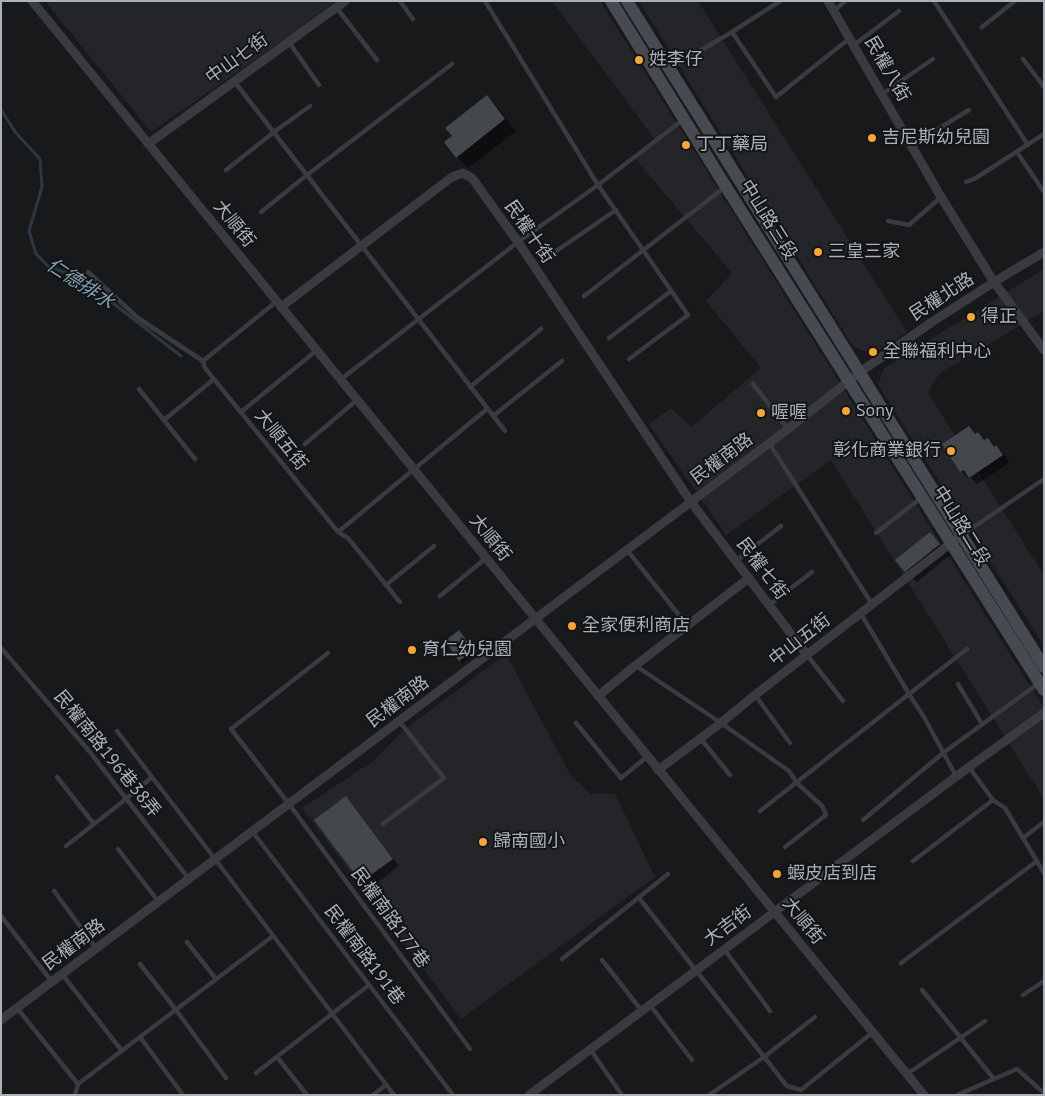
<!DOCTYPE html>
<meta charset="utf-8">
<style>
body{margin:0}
#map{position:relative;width:1045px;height:1096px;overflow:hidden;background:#18191b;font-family:"PT Sans",sans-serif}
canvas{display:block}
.frame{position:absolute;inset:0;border:2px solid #aab1bb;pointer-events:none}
</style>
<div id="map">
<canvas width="1045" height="1096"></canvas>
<div class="frame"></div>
</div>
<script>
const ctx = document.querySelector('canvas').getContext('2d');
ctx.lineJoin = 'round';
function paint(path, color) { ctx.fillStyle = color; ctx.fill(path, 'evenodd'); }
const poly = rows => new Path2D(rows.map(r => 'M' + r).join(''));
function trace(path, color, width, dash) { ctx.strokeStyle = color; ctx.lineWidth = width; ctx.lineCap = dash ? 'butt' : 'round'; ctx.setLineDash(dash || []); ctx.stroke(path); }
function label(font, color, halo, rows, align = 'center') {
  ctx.font = font + ' "PT Sans","Noto Sans TC",sans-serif'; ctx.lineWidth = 4; ctx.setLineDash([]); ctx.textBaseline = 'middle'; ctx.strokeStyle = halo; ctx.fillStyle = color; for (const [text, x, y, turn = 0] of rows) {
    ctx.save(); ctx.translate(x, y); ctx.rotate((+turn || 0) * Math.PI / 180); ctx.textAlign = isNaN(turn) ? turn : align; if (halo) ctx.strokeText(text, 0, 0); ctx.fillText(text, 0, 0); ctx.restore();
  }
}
const built = poly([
 [45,1,336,1,296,31,151,132],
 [552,1,600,1,1044,708,1044,799,831,460,726,535,649,424,671,408,691,427,761,368,706,301,732,273,634,157,655,140],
 [639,1,698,1,907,332,872,355,852,345],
 [1044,269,1044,311,939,374,928,393,1044,575,1044,646,878,385,884,368],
 [506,654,571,776,591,794,615,794,655,877,461,1019,302,808,373,761,406,728]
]);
const shadow = poly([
 [487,97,498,108,516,131,468,168,457,157,453,137],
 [978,434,985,441,988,439,995,447,996,447,1004,454,1009,463,977,484,970,477,968,478,961,471,976,435],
 [930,533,950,555,917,582,906,571],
 [463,635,476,654,463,663,460,660],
 [346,798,353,805,399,866,369,889,362,882,316,820]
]);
const stream = poly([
 [1,110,16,133,40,159,42,187,29,231,36,254,48,266,74,276,87,283,181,356]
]);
const building = poly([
 [487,95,505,119,456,158,444,142,452,136,445,128],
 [969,426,975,434,978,432,984,440,988,438,994,447,996,445,1003,455,969,478,964,470,960,472,942,444],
 [930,532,940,544,905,572,895,560],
 [459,630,474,650,459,661,445,641],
 [346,796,393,859,361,882,314,820]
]);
const lane = poly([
 [400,1,413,19],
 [485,1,598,185,688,315,629,359],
 [934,1,1028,145],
 [336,7,377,60],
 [834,11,845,1],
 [982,27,1015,1],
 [732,32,776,97,850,38],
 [289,42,319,85],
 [854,45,899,11],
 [1023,59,1044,87],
 [671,68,732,32,780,1],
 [234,81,505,431],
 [882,94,933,59],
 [912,145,969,110],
 [1017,152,1044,192],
 [226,170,274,132,310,106],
 [966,182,976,178,1044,134],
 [261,212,307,175,452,64],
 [888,221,909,225,941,197],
 [549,256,616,210],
 [88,272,138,318,203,361],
 [584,296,725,187],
 [277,301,203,361,205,368,338,532,487,409],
 [609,338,671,291],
 [340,380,518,242,598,185,684,119],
 [753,384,788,429],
 [470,387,541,329],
 [139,389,195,459],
 [241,412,317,350],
 [493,416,562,361],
 [164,420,214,379],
 [769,443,872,604],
 [305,444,357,400],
 [338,532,348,538,400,602],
 [876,533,921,498],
 [962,535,1044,479],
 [627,550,687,625],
 [736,561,781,526],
 [386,585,434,546],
 [440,596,486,558],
 [769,605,812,572],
 [861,614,909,694,967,649],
 [1,648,89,751,189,879],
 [328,653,231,729,289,804,470,1049],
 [807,655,843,701],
 [636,666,721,723,789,771,797,783,822,806,826,815,785,847],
 [958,684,982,724],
 [755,695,790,743],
 [576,723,621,778,648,756],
 [117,731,152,777],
 [701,739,730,775],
 [969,767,993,800,1005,808,1044,873],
 [57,777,94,824],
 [760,811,909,694,924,717,956,776],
 [863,820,943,753,1039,683],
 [383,824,444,778,399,721],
 [252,831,453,1095],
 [1023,838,1044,822],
 [66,846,126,799,152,777,215,859,394,1095],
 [118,849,158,901],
 [913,861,993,800],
 [54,891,96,948],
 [639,898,787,1086,801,1090,873,1032],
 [1,916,52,982],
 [187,942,216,979],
 [724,949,770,1011],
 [562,959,668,874],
 [602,960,642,1011],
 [901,963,1037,861],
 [140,964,176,1010,226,1078],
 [62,974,122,1051],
 [922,990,994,1079],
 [1023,995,1044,981],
 [650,1005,692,1060],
 [17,1008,78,1084],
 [140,1037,183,1095],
 [590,1049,622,1095],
 [277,1057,307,1095],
 [256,1073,369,985],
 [907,1074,985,1021],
 [75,1095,78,1084,273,936],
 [373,1095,386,1085],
 [709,1095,764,1057,815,1017],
 [957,1095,1017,1069,1044,1093]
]);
const street = poly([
 [32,1,924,1095],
 [828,1,941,197,994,282,1044,350],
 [148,144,345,1],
 [281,307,452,177,463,173,472,178,518,242,691,502,807,655],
 [598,696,636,665,749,578],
 [658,770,721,723,755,695,955,540],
 [1,1020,788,429,860,372,932,322,994,282,1044,252],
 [529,1095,969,767,1044,713]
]);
const secondary = poly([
 [611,1,726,187,1044,690],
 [627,1,1044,667]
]);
const markers = [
 [639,60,5,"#f7a534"],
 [872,138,5,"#f7a534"],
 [686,145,5,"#f7a534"],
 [818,252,5,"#f7a534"],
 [971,317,5,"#f7a534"],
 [873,352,5,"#f7a534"],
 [846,411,5,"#f7a534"],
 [761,413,5,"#f7a534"],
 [951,451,5,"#f7a534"],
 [572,626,5,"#f7a534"],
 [412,650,5,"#f7a534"],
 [483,842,5,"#f7a534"],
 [777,874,5,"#f7a534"]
];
const streetNames = [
 ["中山七街",237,59,-36],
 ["民權八街",887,69,60],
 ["中山路三段",768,220,58],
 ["大順街",234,224,51],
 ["民權十街",529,232,55],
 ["民權北路",942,297,-33],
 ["大順五街",281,440,51],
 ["民權南路",722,459,-37],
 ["中山路二段",961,526,58],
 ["大順街",490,538,51],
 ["民權七街",762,569,53],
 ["中山五街",800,640,-38],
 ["民權南路",398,702,-37],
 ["民權南路196巷38弄",107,754,51],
 ["民權南路177巷",390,918,54],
 ["大順街",803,921,51],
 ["大吉街",728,926,-37],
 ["民權南路",74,945,-37],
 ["民權南路191巷",364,955,53]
];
const poiNames = [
 ["姓李仔",649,60],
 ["吉尼斯幼兒園",882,138],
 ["丁丁藥局",696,145],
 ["三皇三家",828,252],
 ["得正",981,317],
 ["全聯福利中心",883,352],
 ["Sony",856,411],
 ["喔喔",771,413],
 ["彰化商業銀行",941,451,"right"],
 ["全家便利商店",582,626],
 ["育仁幼兒園",422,650],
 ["歸南國小",493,842],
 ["蝦皮店到店",787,874]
];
const waterNames = [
 ["仁德排水",80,284,33]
];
paint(built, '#242528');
paint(shadow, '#0007');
trace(stream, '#2e393f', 3);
paint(building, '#44474b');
trace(lane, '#393b40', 4.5);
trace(street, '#393b40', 9);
trace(secondary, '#474a50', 12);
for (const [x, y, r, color] of markers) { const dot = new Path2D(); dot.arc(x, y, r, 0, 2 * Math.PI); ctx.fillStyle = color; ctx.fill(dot); trace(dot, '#131416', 2); }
label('18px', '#aab1bb', '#131416', streetNames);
label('18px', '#aab1bb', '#131416', poiNames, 'left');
label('italic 19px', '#81a2b6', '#131416', waterNames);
</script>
